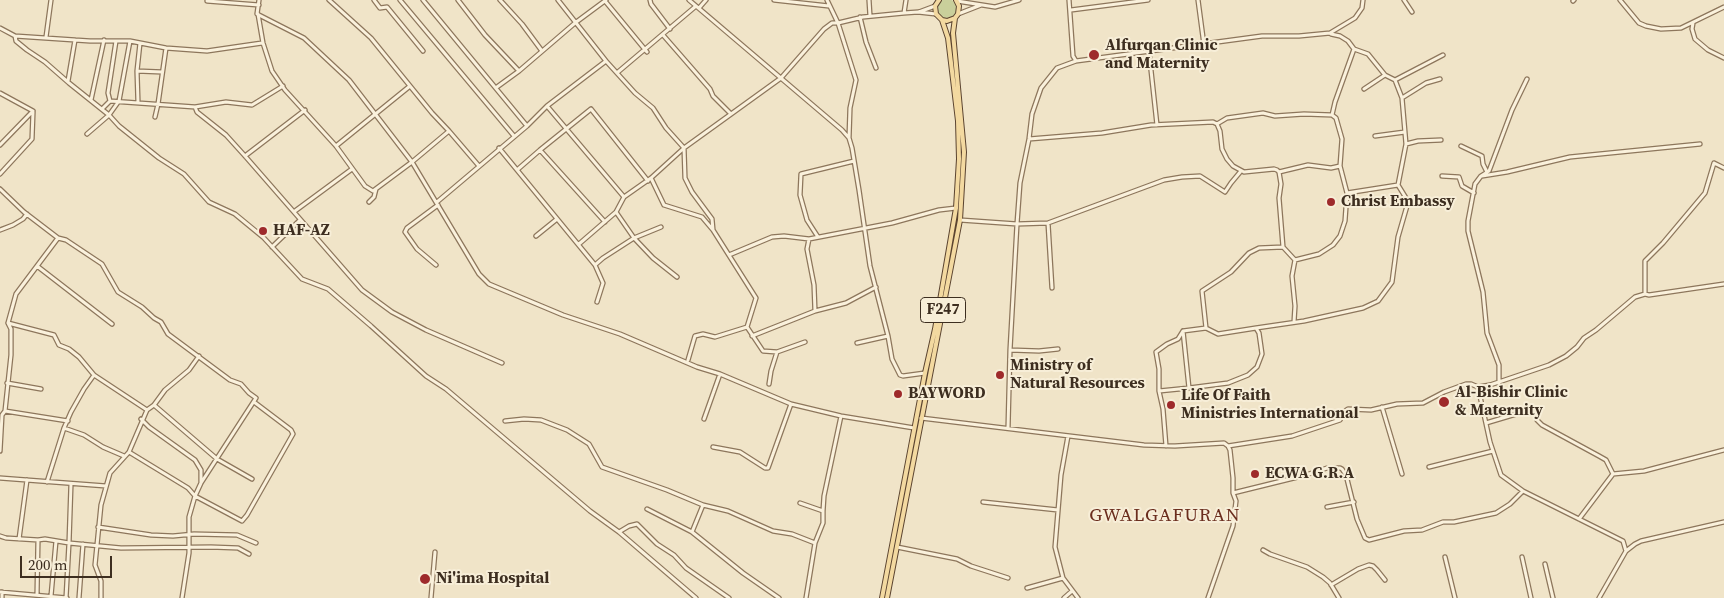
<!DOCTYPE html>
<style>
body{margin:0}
#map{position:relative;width:1724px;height:598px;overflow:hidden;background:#f0e4c8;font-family:"Source Serif 4",serif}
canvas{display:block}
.scale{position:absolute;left:20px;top:556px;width:92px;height:22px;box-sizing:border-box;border:2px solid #3d2e20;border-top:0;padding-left:6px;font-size:15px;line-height:18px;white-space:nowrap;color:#3d2e20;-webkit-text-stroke:4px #f7eed8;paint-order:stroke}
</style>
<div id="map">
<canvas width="1724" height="598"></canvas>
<div class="scale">200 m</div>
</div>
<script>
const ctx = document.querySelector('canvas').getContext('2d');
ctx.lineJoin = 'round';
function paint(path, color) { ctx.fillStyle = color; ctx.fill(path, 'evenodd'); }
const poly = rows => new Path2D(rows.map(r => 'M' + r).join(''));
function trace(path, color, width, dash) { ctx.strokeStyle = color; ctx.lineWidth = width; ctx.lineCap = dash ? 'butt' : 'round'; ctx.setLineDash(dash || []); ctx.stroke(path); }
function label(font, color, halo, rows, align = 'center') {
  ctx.font = font + ' "Source Serif 4",serif'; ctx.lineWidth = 4; ctx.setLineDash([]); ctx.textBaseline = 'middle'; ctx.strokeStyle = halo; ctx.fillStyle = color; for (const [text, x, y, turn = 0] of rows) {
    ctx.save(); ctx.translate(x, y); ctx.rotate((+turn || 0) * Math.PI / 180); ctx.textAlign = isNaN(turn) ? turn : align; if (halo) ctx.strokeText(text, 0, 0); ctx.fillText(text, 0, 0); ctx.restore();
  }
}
const green = poly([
 '937 9a10 10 0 1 1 20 0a10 10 0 1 1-20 0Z'
]);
const minor = poly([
 [259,0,257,14,304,38,349,80,412,162,479,274,489,284,563,315,620,334,697,367,720,374,791,404],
 [374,0,380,8,387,7,423,51],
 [400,0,514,136],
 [423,0,527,126],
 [458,0,485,35,519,71],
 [500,0,522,24,542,51],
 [558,0,606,61,635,93,653,108,666,128,684,148,685,178,692,192,712,219,713,230,756,298,747,327,763,351,777,352,771,371,769,384],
 [650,0,651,4,670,29],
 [689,0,842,130,849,138,852,148,859,190,870,266,888,336,892,359,900,375,903,376,925,373],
 [774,0,829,6],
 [827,0,838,23,856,80,850,108,849,138],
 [869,0,870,16],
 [1069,0,1073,56,1076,61],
 [1198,0,1204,45],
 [1404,0,1412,12],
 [1620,0,1639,23,1646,26,1661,29,1681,28,1724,7],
 [207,1,259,5],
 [605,1,647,52],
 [957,1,995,7,1019,0],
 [1573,1,1574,0],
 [699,8,706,0],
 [1071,10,1148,0],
 [919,12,935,6],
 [904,13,906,0],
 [258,14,263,43,272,71,285,90,336,146,365,186,373,191,412,162,449,131,432,113,371,38,329,0],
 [958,14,981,5],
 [860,17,866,42,876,68],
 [1693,23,1692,29,1695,39,1708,50,1724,58],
 [0,28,15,36,16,41,27,50,45,62,69,83,109,115,119,126,159,158,184,174,209,202,235,214,263,237,302,279,328,289,371,326,426,376,446,389,590,511,619,532,696,598],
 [663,35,710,89,713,96,731,114],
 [15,36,90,41,130,41,166,48,207,51,262,43],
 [46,37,51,0],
 [1149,52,1157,125],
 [137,71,162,72],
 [618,72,696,6],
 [1395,80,1443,55],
 [68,81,75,40],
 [497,87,519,71,575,23,606,0],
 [1364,89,1385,75],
 [0,93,33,111,0,145],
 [1402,98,1426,83,1440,79],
 [91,100,104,40],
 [110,101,195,107,226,102,252,105,283,86],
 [138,102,137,71,140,43],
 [547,106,624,197],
 [195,107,197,112,226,135,245,156,362,290,392,312,426,330,502,363],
 [102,109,110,101,108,93,116,41],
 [1332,115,1335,102,1354,49],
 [155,117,158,104,166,48],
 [1217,124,1227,118,1263,113,1275,116,1304,114,1332,115,1336,118,1342,139,1340,166,1347,193,1345,221,1340,236,1333,245,1319,254,1295,260],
 [449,131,479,166],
 [87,134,109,115,119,101,130,41],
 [1375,136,1405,132],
 [1029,139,1102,133,1151,125,1213,122,1217,124,1220,131,1222,149,1227,159,1233,166,1244,172,1274,169,1277,170,1279,172,1281,184,1279,198,1283,247,1259,248,1249,253,1231,272,1202,291,1206,328,1183,331,1189,388,1159,391,1163,409,1166,446],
 [1406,144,1418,141,1441,140],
 [336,146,410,86],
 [1461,146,1482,156,1483,164,1487,172],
 [499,148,595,265],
 [540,150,605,222],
 [245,156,305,110],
 [517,170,540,150,591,109,648,181],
 [1279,172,1308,165,1331,168,1340,166],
 [0,174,32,139,33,112],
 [1442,176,1459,177,1462,186,1474,193],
 [1482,176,1507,172,1570,157,1700,144],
 [651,178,664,205,702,217,713,230],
 [0,189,24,212,58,238,16,294,8,323],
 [1347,193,1398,185],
 [369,202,374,197,376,189],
 [437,202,527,126,547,106,606,61],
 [295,211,352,169],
 [960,220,1017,224,1020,183,1029,139,1032,114,1041,88,1057,68,1076,61,1262,36,1299,36,1330,33,1355,18,1362,8,1363,0],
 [1048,223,1052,288],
 [0,230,13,225,23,219,27,214],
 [536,236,557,219],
 [818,237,807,220,800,195,801,174,854,161],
 [58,238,66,240,102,264,118,292,142,307,154,318,161,322,168,334,230,380,241,384,249,393,256,398,201,483,195,496,189,517,189,553,182,598],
 [809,239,807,249,814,285,815,311],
 [579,244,616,212],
 [272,247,300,220],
 [1283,247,1295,260,1292,276,1295,306,1294,322],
 [729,255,772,237,784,236,809,239,892,223,939,210,956,208],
 [436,265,417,249,405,232,407,228,438,205],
 [37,266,112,324],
 [677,277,653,258,634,238,616,212,624,197,651,178,684,148,781,78,824,29,832,23,838,23,863,17,904,13,918,12,936,14],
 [1645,294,1649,295,1724,284],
 [597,302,603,283,595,265,603,258,634,238,661,227],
 [1256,328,1304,321,1363,308,1378,301,1392,282,1398,237,1407,206,1406,198,1398,185,1406,144,1402,98,1395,80,1385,75,1368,54,1354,49,1348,41,1340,36,1331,34],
 [752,336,815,311,846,303,876,287],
 [857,343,888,336],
 [1010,350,1039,351,1058,349],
 [777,352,805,342],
 [688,360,695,336,703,334,715,337,747,327],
 [94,375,147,410],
 [7,383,41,389],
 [1499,383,1499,365,1487,333,1483,292,1468,231,1468,221,1475,184,1481,176,1489,171,1512,110,1527,79],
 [1478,387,1490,442,1501,475,1523,491,1623,541,1626,551],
 [1189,388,1228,383,1248,375,1257,367,1262,354,1259,333,1256,328,1218,334,1206,328],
 [1159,391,1159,369,1156,352,1167,344,1178,339,1183,331],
 [154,405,165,390,189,370,199,356],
 [1382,407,1402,474],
 [5,411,68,421],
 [921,418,1144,445,1175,446,1224,443,1228,446,1230,450,1233,478,1233,493,1236,501,1233,526,1208,598],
 [141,419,149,427,195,460,201,470,201,483],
 [704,419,720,374],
 [505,421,524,419,541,420,567,430,589,444,602,467,667,490,703,505],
 [1486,423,1533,409,1537,420,1542,425,1599,456,1606,460,1613,474],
 [64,428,84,435,103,447,124,456],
 [1008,428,1010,350,1017,224,1048,223,1164,180,1182,177,1200,176,1225,192,1231,183,1241,171],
 [1068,436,1061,475,1055,547,1063,578,1078,598],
 [1228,446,1292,436,1340,420,1345,411,1348,409,1371,410,1397,404,1423,403,1444,392,1466,384,1471,384,1478,387,1490,385,1549,365,1566,356,1577,347,1584,338,1596,330,1635,297,1645,294,1645,261,1663,243,1705,193,1714,163,1724,168],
 [713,447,740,452,765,468,768,468,791,404,841,416,914,428],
 [0,451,2,415,5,411,11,355,11,329,8,323,54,335,59,345,69,349,79,357,94,375,84,389,71,412,64,428,47,482],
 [129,452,188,488,195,496,242,521,247,515,293,434,291,430,254,402],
 [1429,467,1493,451],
 [1613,474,1644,471,1724,450],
 [0,478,106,486],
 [1233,493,1306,475,1327,468,1340,468,1342,469,1346,475,1357,519,1365,538,1369,540,1404,531,1422,530,1443,522,1454,522,1496,513,1510,504,1523,491],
 [983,502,1058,510],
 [800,503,823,511,823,523,815,543,806,598],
 [1327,507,1354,502],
 [647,509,692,532,743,573,779,598],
 [823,511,824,496,841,416],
 [1579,519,1613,474],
 [98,527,151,535,173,536,194,534,237,535,256,543],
 [619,532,629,526,637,524,657,544,674,555,686,568,729,598],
 [692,532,703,505,728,511,773,531,792,534,815,543],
 [0,536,6,538,38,540],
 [19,539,27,480],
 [897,547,957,559,971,566,1008,578],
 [1263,550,1270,554,1307,567,1323,577,1330,583,1339,598],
 [1445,557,1455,598],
 [1522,557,1531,598],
 [1545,564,1553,598],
 [1331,585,1358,569,1369,565,1373,566,1377,570,1385,580],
 [1027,588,1063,578],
 [0,592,67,598],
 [37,595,38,540,45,539,69,543,71,484],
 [51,596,56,541],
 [2,598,2,592],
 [66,598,69,543,121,548,211,547,238,548,249,554],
 [79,598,83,544],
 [101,598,101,581,95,565,101,505,110,473,129,452,147,410,154,405,217,459,252,479],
 [431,598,435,552],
 [1064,598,1072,591],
 [1599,598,1626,551,1635,544,1641,541,1724,522]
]);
const major = poly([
 [939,0,935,6,936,14,942,20,947,21,955,18,958,14,959,6,956,0],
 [882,598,925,373,935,329,956,208,959,159,958,121,948,38,942,20],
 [887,598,960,220,964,152,953,33,955,18]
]);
const markers = [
 [1094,55,6,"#9e2a2b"],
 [1331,202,5,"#9e2a2b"],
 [263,231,5,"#9e2a2b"],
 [1000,375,5,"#9e2a2b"],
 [898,394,5,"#9e2a2b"],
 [1444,402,6,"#9e2a2b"],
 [1171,405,5,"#9e2a2b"],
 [1255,474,5,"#9e2a2b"],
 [425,579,6,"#9e2a2b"]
];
const shields = [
 [943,310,45]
];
const shieldNames = [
 ["F247",943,310]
];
const poiNames = [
 ["Alfurqan Clinic",1105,46],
 ["and Maternity",1105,64],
 ["Christ Embassy",1341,202],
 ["HAF-AZ",273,231],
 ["Ministry of",1010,366],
 ["Natural Resources",1010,384],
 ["Al-Bishir Clinic",1455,393],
 ["& Maternity",1455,411],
 ["BAYWORD",908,394],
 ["Life Of Faith",1181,396],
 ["Ministries International",1181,414],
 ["ECWA G.R.A",1265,474],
 ["Ni'ima Hospital",436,579]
];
const quarterNames = [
 ["GWALGAFURAN",1165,516]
];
paint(green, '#c9cf9b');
trace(minor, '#8d765c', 5.5);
trace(major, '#5b4430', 6);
trace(minor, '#faf1dc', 3);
trace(major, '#f3d9a0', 4);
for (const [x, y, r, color] of markers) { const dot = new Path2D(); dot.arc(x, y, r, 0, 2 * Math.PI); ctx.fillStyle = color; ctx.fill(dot); trace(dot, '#f7eed8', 2); }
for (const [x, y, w] of shields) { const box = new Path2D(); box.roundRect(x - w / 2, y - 12.5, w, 25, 4); ctx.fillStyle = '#f7eed8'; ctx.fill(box); trace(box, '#3d2e20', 1); }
label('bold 15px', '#3d2e20', null, shieldNames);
label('bold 16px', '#3d2e20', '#f7eed8', poiNames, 'left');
ctx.letterSpacing = '1px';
label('19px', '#6b2e1e', '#f7eed8', quarterNames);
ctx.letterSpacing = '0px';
</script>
